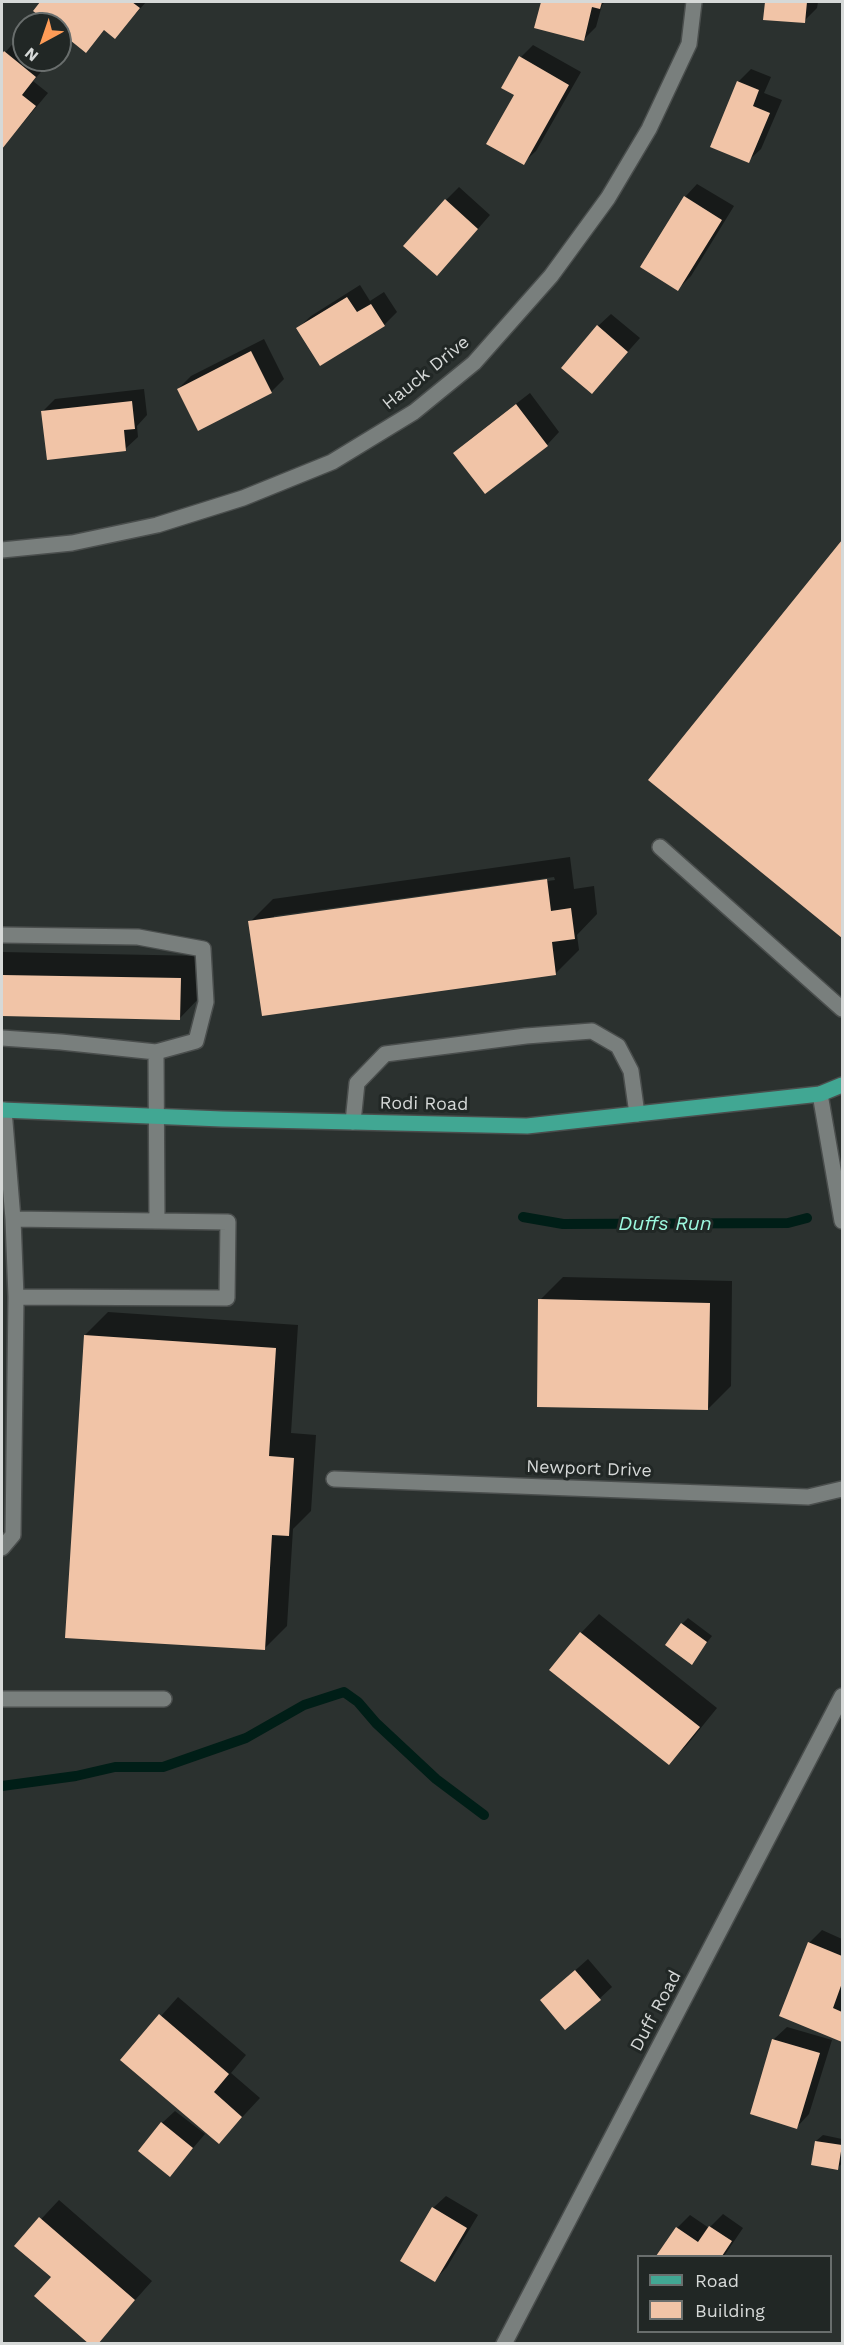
<!DOCTYPE html>
<style>
body{margin:0}
#map{position:relative;width:844px;height:2345px;overflow:hidden;background:#2b312f;font-family:"Work Sans",sans-serif}
canvas{display:block}
.frame{position:absolute;inset:0;border:3px solid #d6d9d8;pointer-events:none}
.legend{position:absolute;left:637px;top:2255px;width:195px;height:78px;box-sizing:border-box;background:#212725;border:2px solid #696e6d;margin:0;padding:8px 10px;list-style:none;font-size:18px;color:#d6d9d8}
.legend li{display:flex;align-items:center;gap:12px;height:30px}
.legend b{width:30px;border:2px solid #696e6d}
.north{position:absolute;left:12px;top:12px;width:60px;height:60px;box-sizing:border-box;background:#212725;border:2px solid #696e6d;border-radius:50%;rotate:220deg;font-size:16px;font-weight:700;line-height:24px;text-align:center;color:#d6d9d8}
.north::after{content:'';display:block;margin:auto;width:21px;height:27px;background:#fe9c57;clip-path:polygon(50% 0,100% 100%,50% 72%,0 100%)}
</style>
<div id="map">
<canvas width="844" height="2345"></canvas>
<div class="frame"></div>
<ul class="legend">
<li><b style="height:8px;background:#41a793"></b>Road</li>
<li><b style="height:16px;background:#f1c4a7"></b>Building</li>
</ul>
<div class="north">N</div>
</div>
<script>
const ctx = document.querySelector('canvas').getContext('2d');
ctx.lineJoin = 'round';
function paint(path, color) { ctx.fillStyle = color; ctx.fill(path, 'evenodd'); }
const poly = rows => new Path2D(rows.map(r => 'M' + r).join(''));
function trace(path, color, width, dash) { ctx.strokeStyle = color; ctx.lineWidth = width; ctx.lineCap = dash ? 'butt' : 'round'; ctx.setLineDash(dash || []); ctx.stroke(path); }
function label(font, color, halo, rows, align = 'center') {
  ctx.font = font + ' "Work Sans",sans-serif'; ctx.lineWidth = 6; ctx.setLineDash([]); ctx.textBaseline = 'middle'; ctx.strokeStyle = halo; ctx.fillStyle = color; for (const [text, x, y, turn = 0] of rows) {
    ctx.save(); ctx.translate(x, y); ctx.rotate((+turn || 0) * Math.PI / 180); ctx.textAlign = isNaN(turn) ? turn : align; if (halo) ctx.strokeText(text, 0, 0); ctx.fillText(text, 0, 0); ctx.restore();
  }
}
const shadow = poly([
 [42,2,146,2,115,37,105,29,86,51,60,30,60,24,52,24,35,10],
 [543,2,605,2,602,5,596,27,583,40,536,27],
 [766,2,818,2,817,8,804,21,765,18],
 [17,39,24,45,24,60,43,60,48,64,33,81,48,93,2,148,2,56],
 [533,45,581,72,536,151,523,163,516,94,521,57],
 [751,69,771,77,764,93,782,100,761,149,748,161,738,82],
 [697,184,734,206,691,276,678,289,685,197],
 [459,187,490,215,450,261,446,200],
 [360,285,370,301,384,292,397,312,384,325,298,328,311,316],
 [611,314,640,338,592,392,598,326],
 [264,339,284,379,271,392,178,389,191,376],
 [144,389,147,415,137,426,138,437,125,449,42,412,55,399],
 [530,393,559,432,547,445,455,453,468,441],
 [842,543,842,936,650,779],
 [570,857,574,889,594,886,597,914,577,935,579,950,556,973,250,922,273,899],
 [554,877,555,880,274,919,274,916],
 [2,952,203,956,202,995,180,1018,2,1015],
 [563,1277,732,1281,731,1386,708,1409,540,1300],
 [108,1312,298,1325,291,1433,316,1435,311,1511,293,1529,287,1626,264,1649,85,1335],
 [599,1614,717,1708,687,1745,669,1763,551,1670,581,1633],
 [688,1618,712,1636,691,1663,682,1624],
 [822,1930,842,1939,842,2040,781,2015,809,1943],
 [588,1959,612,1987,599,1999,542,2000],
 [178,1997,246,2055,231,2073,260,2098,219,2142,122,2060],
 [787,2027,832,2040,809,2114,797,2127,751,2113,774,2039],
 [175,2111,205,2134,170,2175,162,2123],
 [823,2135,842,2139,842,2163,838,2168,816,2141],
 [446,2196,478,2215,447,2267,435,2280,433,2208],
 [59,2200,152,2281,96,2344,53,2277,17,2245],
 [723,2214,743,2228,724,2256,658,2256,677,2228,690,2215,709,2228]
]);
const stream = poly([
 [523,1217,563,1224,788,1223,807,1218],
 [2,1786,76,1776,115,1767,163,1767,246,1738,304,1705,344,1692,358,1702,376,1723,436,1779,484,1815]
]);
const building = poly([
 [40,2,132,2,140,8,115,39,104,30,86,53,60,32,60,24,50,24,33,11],
 [541,2,602,2,600,9,592,7,584,41,534,28],
 [765,2,807,2,805,23,763,20],
 [4,51,36,77,22,95,36,106,2,149,2,54],
 [519,56,569,85,524,165,486,144,514,95,501,88],
 [737,81,759,90,753,106,770,113,749,163,710,147],
 [684,196,722,220,678,291,640,267],
 [445,199,478,229,437,276,403,246],
 [347,297,357,312,371,304,385,326,320,366,296,328],
 [597,325,628,352,592,394,561,368],
 [251,351,272,393,198,431,177,389],
 [132,401,135,429,124,430,126,451,47,460,41,411],
 [516,404,548,446,485,494,453,453],
 [842,540,842,938,648,780],
 [547,879,551,911,571,908,575,939,552,942,556,975,262,1016,248,921],
 [2,975,181,978,180,1020,2,1016],
 [538,1299,710,1303,708,1410,537,1407],
 [84,1335,276,1348,269,1456,294,1458,289,1536,272,1535,265,1650,65,1638],
 [681,1623,707,1642,692,1665,665,1645],
 [580,1632,700,1727,669,1765,549,1670],
 [808,1942,842,1956,842,1983,833,2008,842,2012,842,2042,779,2016],
 [575,1970,601,2000,565,2030,540,2000],
 [159,2014,229,2074,214,2092,242,2117,219,2144,120,2060],
 [772,2039,820,2053,797,2129,750,2114],
 [161,2122,193,2148,170,2177,138,2151],
 [815,2141,842,2145,838,2170,811,2165],
 [432,2207,467,2228,435,2282,400,2261],
 [39,2217,135,2300,98,2344,89,2344,34,2296,51,2277,14,2246],
 [709,2226,732,2241,722,2256,656,2256,676,2227,698,2242]
]);
const service = poly([
 [660,847,842,1009],
 [2,935,138,937,203,949,206,1002,196,1041,156,1052,61,1042,2,1038],
 [4,1110,13,1219,157,1221,156,1052],
 [353,1122,357,1083,385,1054,526,1036,592,1031,618,1046,631,1071,637,1114],
 [13,1219,16,1297,227,1298,228,1222,157,1221],
 [2,1548,13,1535,16,1297],
 [2,1699,164,1699]
]);
const minor = poly([
 [2,550,72,543,157,525,243,498,332,462,414,412,474,363,551,276,608,198,649,129,689,44,694,2],
 [334,1479,808,1497,842,1489]
]);
const tertiary = poly([
 [820,1094,842,1221],
 [504,2344,842,1696]
]);
const primary = poly([
 [2,1110,222,1119,527,1126,820,1094,842,1085]
]);
const streetNames = [
 ["Hauck Drive",426,373,-39],
 ["Rodi Road",424,1104,1],
 ["Newport Drive",589,1469,2],
 ["Duff Road",656,2011,-62]
];
const waterNames = [
 ["Duffs Run",665,1224]
];
paint(shadow, '#0007');
trace(stream, '#001e17', 10);
paint(building, '#f1c4a7');
trace(service, '#4a4e4d', 18);
trace(minor, '#4a4e4d', 18);
trace(tertiary, '#4a4e4d', 18);
trace(primary, '#4a4e4d', 18);
trace(service, '#797f7d', 15);
trace(minor, '#797f7d', 15);
trace(tertiary, '#797f7d', 15);
trace(primary, '#41a793', 15);
label('18px', '#d6d9d8', '#212725', streetNames);
label('italic 20px', '#9cf8df', '#212725', waterNames);
</script>
